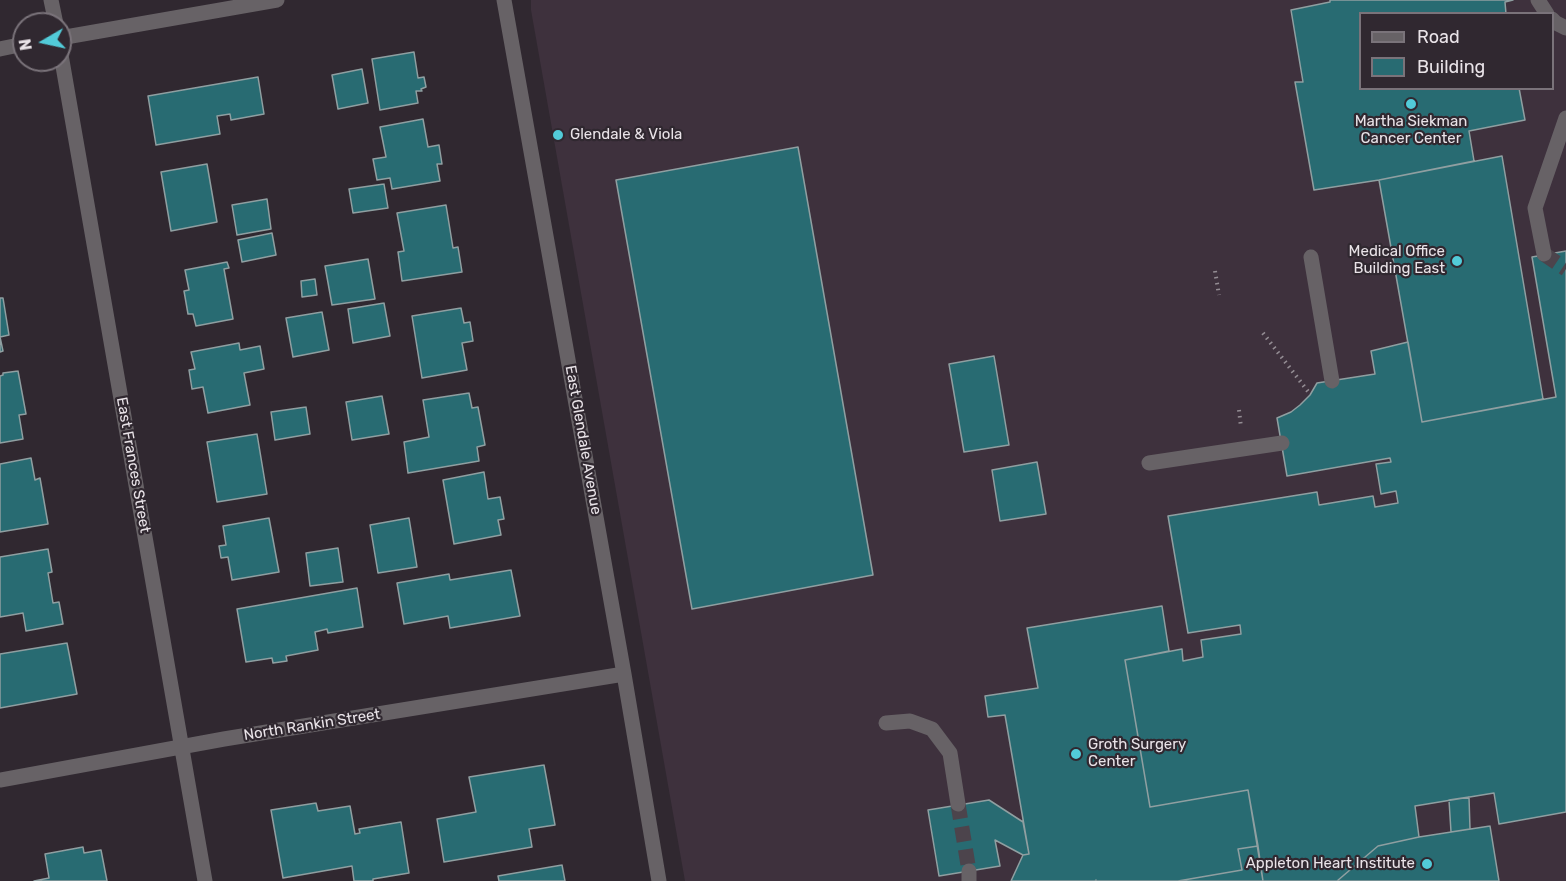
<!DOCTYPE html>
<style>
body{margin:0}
#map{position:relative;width:1566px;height:881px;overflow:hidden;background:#302830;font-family:Rubik,sans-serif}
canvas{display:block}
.legend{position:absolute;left:1359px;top:12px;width:195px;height:78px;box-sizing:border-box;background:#302830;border:2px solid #7a737a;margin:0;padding:8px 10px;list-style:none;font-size:18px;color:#e9e3e8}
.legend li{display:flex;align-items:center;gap:12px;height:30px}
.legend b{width:30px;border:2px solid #7a737a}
.north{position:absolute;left:12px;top:12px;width:60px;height:60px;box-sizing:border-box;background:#302830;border:2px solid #7a737a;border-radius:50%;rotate:261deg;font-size:16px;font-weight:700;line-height:24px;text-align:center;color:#e9e3e8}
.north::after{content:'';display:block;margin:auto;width:21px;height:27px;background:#52cbd8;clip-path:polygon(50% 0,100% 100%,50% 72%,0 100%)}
</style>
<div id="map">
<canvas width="1566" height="881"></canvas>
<ul class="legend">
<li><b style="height:8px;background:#676266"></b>Road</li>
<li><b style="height:16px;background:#286b72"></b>Building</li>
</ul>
<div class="north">N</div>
</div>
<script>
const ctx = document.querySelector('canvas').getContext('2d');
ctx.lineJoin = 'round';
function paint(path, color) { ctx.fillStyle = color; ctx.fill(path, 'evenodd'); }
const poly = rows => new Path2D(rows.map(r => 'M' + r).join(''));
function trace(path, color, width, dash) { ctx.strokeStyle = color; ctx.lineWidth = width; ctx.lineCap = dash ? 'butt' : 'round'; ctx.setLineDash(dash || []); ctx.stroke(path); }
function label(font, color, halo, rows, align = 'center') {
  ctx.font = font + ' Rubik,sans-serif'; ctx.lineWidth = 4.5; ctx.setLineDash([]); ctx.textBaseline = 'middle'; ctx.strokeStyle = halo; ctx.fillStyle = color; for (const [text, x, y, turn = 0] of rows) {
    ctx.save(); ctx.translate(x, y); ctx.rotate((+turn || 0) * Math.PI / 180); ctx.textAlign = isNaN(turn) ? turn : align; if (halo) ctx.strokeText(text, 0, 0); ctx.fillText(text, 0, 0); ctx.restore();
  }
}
const built = poly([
 [531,0,1566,0,1566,881,685,881,531,10],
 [1360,14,1552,14,1552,88,1360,88]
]);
const building = poly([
 [1330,0,1513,0,1505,2,1506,14,1360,14,1360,88,1519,88,1525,120,1469,131,1474,161,1379,180,1314,190,1295,82,1303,82,1291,10,1330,2,1330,0],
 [414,52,418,78,424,77,426,87,421,89,422,91,416,91,418,103,380,110,372,59,414,52],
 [362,69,368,103,338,109,332,75,362,69],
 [258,77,264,114,231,120,230,114,217,116,220,134,156,145,148,96,258,77],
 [423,119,428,147,439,145,442,164,437,164,440,181,392,189,390,178,377,180,373,159,386,157,380,127,423,119],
 [798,147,873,575,692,609,616,180,798,147],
 [1502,156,1543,399,1422,422,1379,180,1502,156],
 [207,164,217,222,171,231,161,172,207,164],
 [384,184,388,208,353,213,349,189,384,184],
 [267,199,271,229,237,235,232,205,267,199],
 [446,205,453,248,458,247,462,272,402,281,398,252,404,251,397,213,446,205],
 [272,233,276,255,242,262,238,240,272,233],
 [1566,251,1566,812,1499,824,1494,793,1415,806,1419,837,1378,846,1337,881,1263,881,1248,790,1150,807,1125,660,1182,649,1183,661,1203,657,1201,640,1241,634,1240,625,1188,633,1168,516,1317,492,1319,505,1373,496,1375,507,1398,503,1396,491,1381,494,1376,464,1391,462,1390,458,1287,476,1277,418,1291,412,1300,405,1310,395,1317,383,1375,374,1371,351,1408,342,1422,422,1556,397,1532,257,1566,251],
 [368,259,375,299,332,305,325,266,368,259],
 [227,262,229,268,224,269,233,319,196,326,193,314,188,314,184,291,189,290,185,270,227,262],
 [315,279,317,295,302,297,301,281,315,279],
 [0,298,3,298,9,335,0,337,3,351,0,352,0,298],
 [384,303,390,336,353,343,348,309,384,303],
 [461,308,464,323,470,322,473,341,462,343,467,370,422,378,412,316,461,308],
 [322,312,329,350,293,357,286,318,322,312],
 [239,343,240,350,260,346,264,369,244,373,250,405,208,413,203,387,192,389,189,370,195,369,191,352,239,343],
 [994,356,1009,445,964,452,949,364,994,356],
 [18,371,26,414,19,415,23,439,0,443,0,376,3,375,3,373,18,371],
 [469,393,472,408,478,407,485,445,477,447,479,461,408,473,404,442,429,437,423,400,469,393],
 [382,396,389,434,352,440,346,402,382,396],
 [306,407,310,434,275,440,271,412,306,407],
 [257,434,267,494,217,502,207,442,257,434],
 [31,458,35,480,40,478,48,524,0,532,0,464,31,458],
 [1037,462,1046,514,1000,521,992,470,1037,462],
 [484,472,488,499,500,497,504,519,498,520,501,535,454,544,443,480,484,472],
 [269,518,279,572,232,580,228,557,221,558,219,546,226,545,223,526,269,518],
 [409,518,417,567,378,573,370,525,409,518],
 [338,548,343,582,310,586,306,553,338,548],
 [48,549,52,572,48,573,53,603,59,602,63,624,26,631,23,613,0,617,0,557,48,549],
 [511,570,520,616,450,628,448,616,404,624,397,583,449,574,450,580,511,570],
 [357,588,363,627,328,633,327,629,315,632,318,650,286,656,287,661,273,663,272,658,246,662,237,609,357,588],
 [1162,606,1169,651,1125,660,1150,807,1248,790,1258,846,1238,849,1242,870,1178,881,1096,881,1096,880,1095,881,1011,881,1023,855,1029,854,1005,715,988,717,985,696,1038,688,1027,628,1162,606],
 [67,643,77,694,0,708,0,654,67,643],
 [544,765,555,825,529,829,532,847,444,862,437,819,476,812,469,777,544,765],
 [1469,797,1470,829,1451,832,1449,800,1469,797],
 [989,800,1023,822,1029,854,1023,855,995,840,1000,866,939,876,928,810,989,800],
 [316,803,318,811,350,806,355,834,360,833,359,829,401,822,409,873,373,879,373,881,354,881,352,866,283,878,271,810,316,803],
 [1490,826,1499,881,1337,881,1378,846,1419,837,1490,826],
 [1258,846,1263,881,1178,881,1242,870,1238,849,1258,846],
 [83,847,84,853,101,850,107,881,34,881,49,878,45,854,83,847],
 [562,865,565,881,499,881,498,876,562,865]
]);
const minorTunnel = poly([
 [1544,254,1566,269],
 [958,804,969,871]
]);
const path = poly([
 [1215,271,1219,295],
 [1263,333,1310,394],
 [1239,410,1241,427]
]);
const minor = poly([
 [51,0,56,24],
 [504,0,624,674,659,881],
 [1538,0,1547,14],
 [1552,19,1556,23,1566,28],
 [60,38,277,0],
 [0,49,24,44],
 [60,49,205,881],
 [1544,254,1535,208,1566,118],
 [1311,257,1332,381],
 [1149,463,1282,443],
 [886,723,910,721,932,729,950,753,958,804],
 [0,780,224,739,624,674],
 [969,881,969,871]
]);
const markers = [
 [1411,104,6,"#52cbd8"],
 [558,135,6,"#52cbd8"],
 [1457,261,6,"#52cbd8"],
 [1076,754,6,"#52cbd8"],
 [1427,864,6,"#52cbd8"]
];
const poiNames = [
 ["Martha Siekman",1411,122,"center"],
 ["Cancer Center",1411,139,"center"],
 ["Glendale & Viola",570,135],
 ["Medical Office",1445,252,"right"],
 ["Building East",1445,269,"right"],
 ["Groth Surgery",1088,745],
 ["Center",1088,762],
 ["Appleton Heart Institute",1415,864,"right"]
];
const streetNames = [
 ["East Glendale Avenue",583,440,80],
 ["East Frances Street",133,465,80],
 ["North Rankin Street",312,725,-9]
];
paint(built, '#3e313d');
paint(building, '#286b72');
trace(building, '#8f9fa1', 1.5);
trace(minorTunnel, '#4c444c', 15, [15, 8]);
trace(path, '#938c93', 4, [1.5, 4.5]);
trace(minor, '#676266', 15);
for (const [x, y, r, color] of markers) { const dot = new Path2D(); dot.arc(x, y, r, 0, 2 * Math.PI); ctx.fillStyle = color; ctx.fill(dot); trace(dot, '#302830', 2); }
label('15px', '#e9e3e8', '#302830', poiNames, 'left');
label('15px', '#e9e3e8', '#302830', streetNames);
</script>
